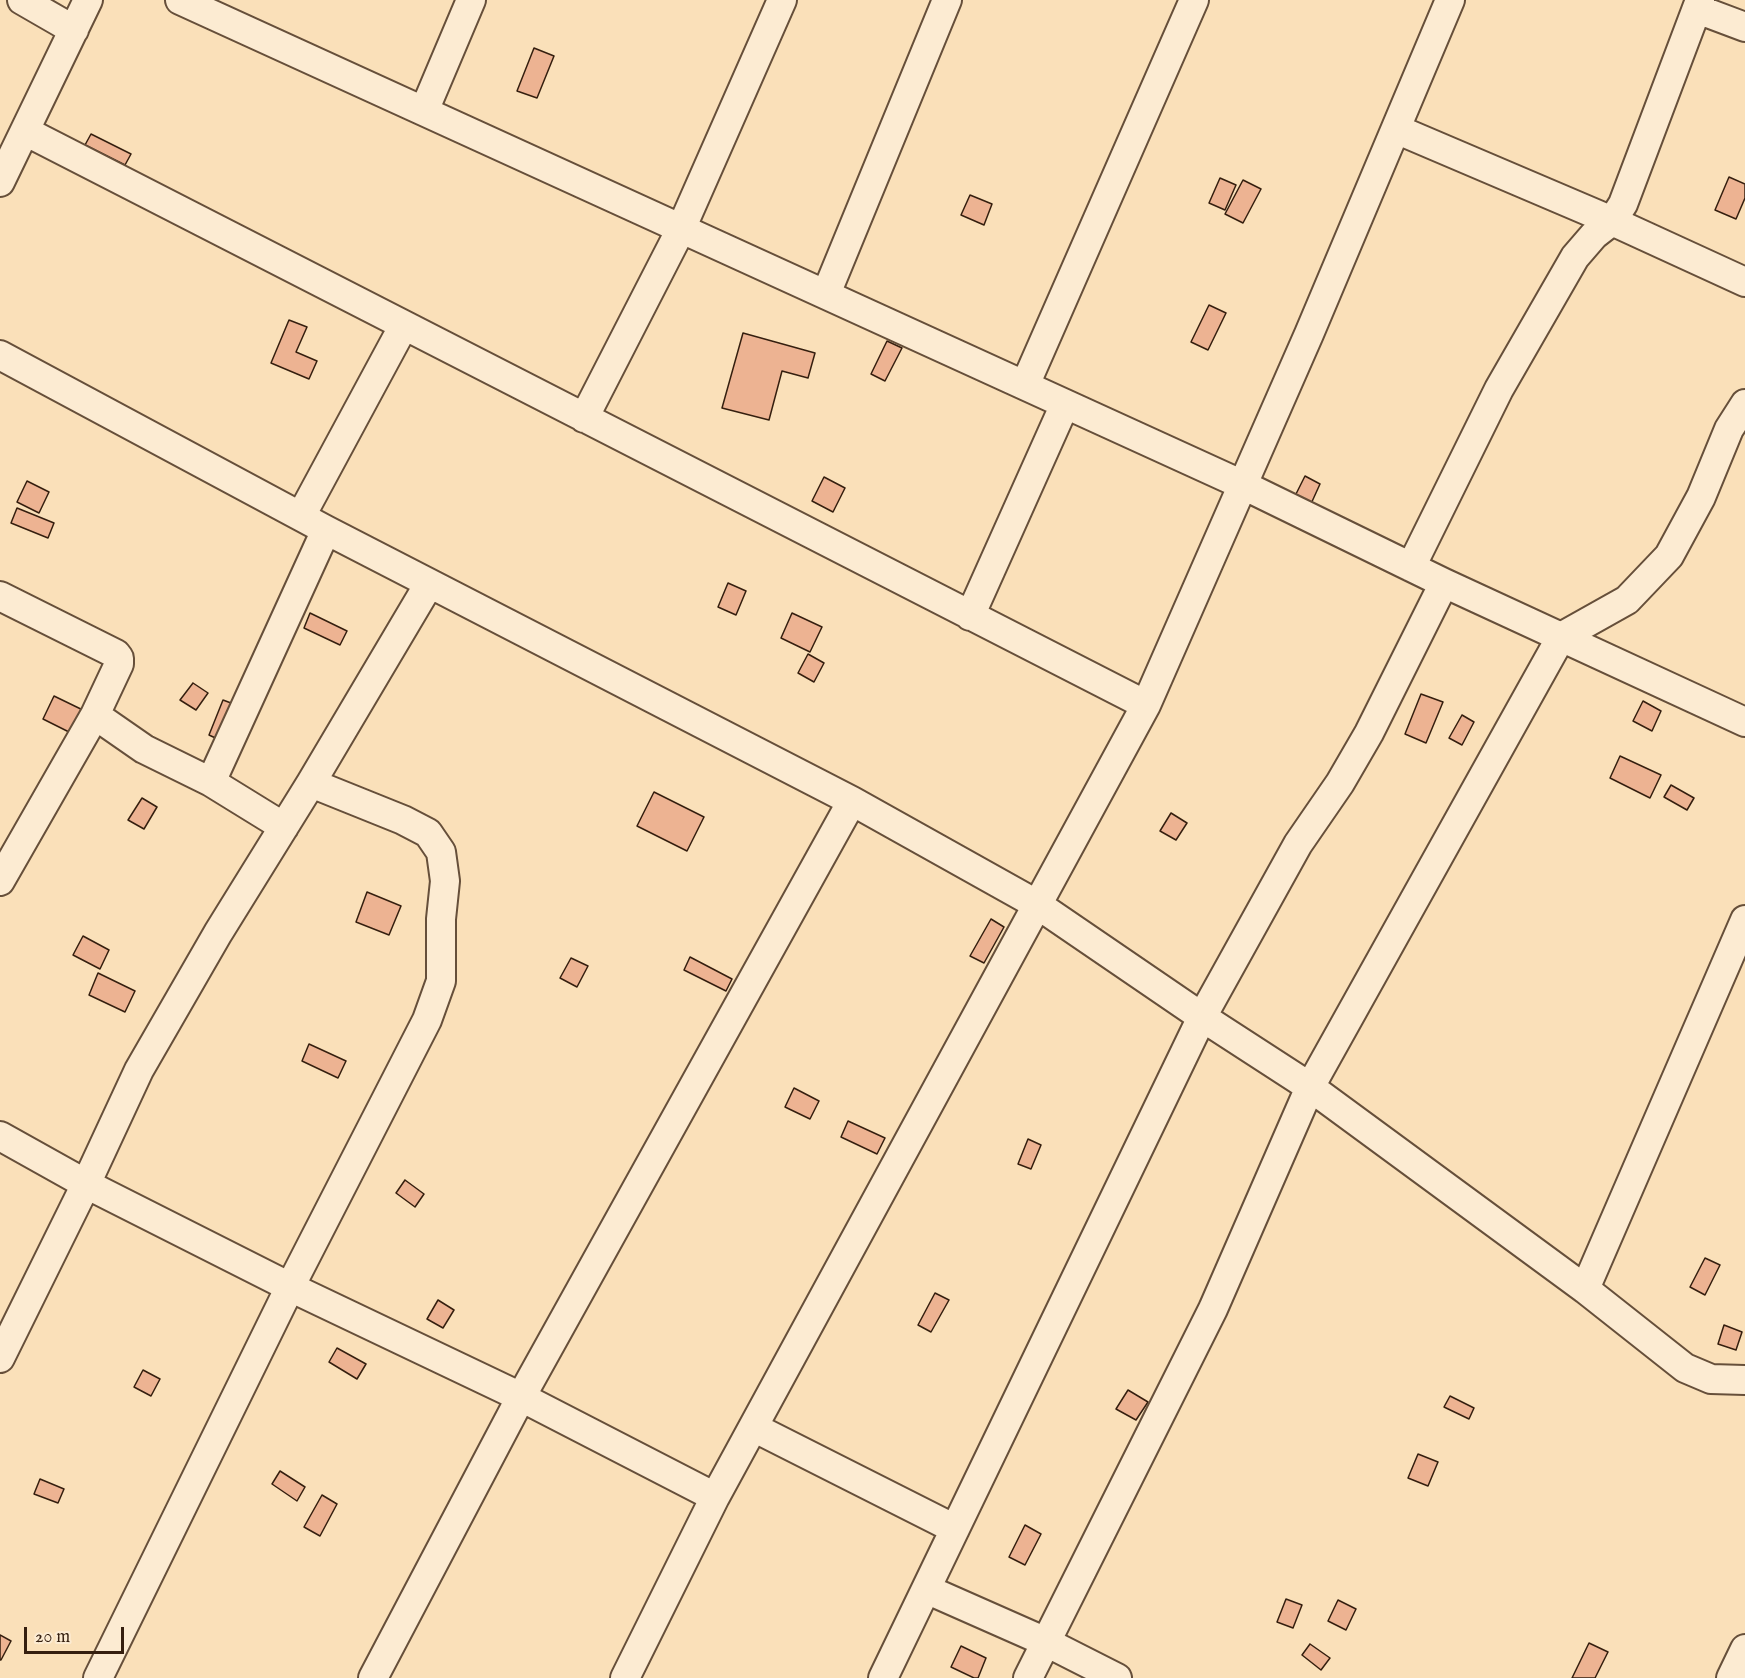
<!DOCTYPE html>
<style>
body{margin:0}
#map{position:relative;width:1745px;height:1678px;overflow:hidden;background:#fae0b9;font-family:"IM FELL English",serif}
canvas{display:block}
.scale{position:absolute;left:24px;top:1627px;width:100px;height:27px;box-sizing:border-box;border:3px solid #351f0f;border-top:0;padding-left:8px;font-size:18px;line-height:21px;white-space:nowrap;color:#351f0f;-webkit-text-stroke:4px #fcebd2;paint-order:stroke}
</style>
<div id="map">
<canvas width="1745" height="1678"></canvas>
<div class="scale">20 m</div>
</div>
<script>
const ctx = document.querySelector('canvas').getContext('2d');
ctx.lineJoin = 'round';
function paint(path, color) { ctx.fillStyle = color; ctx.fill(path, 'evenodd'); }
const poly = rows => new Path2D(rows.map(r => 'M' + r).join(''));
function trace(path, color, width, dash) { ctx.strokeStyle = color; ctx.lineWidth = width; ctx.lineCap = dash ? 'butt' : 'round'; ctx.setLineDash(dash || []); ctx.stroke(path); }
const building = poly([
 [534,48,554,56,537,98,517,91,534,48],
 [91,134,131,154,125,165,85,145,91,134],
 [1729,177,1745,184,1745,198,1736,219,1715,210,1729,177],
 [1220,178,1236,185,1225,210,1209,203,1220,178],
 [1243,180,1261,189,1243,223,1225,214,1243,180],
 [970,195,992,204,984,225,961,215,970,195],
 [1209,305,1226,313,1208,350,1191,342,1209,305],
 [289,320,307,327,296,352,317,361,309,379,271,363,289,320],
 [743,333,815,353,808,378,782,371,769,420,722,408,743,333],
 [887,341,902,348,885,381,871,374,887,341],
 [1305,476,1320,484,1310,506,1294,498,1305,476],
 [824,477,845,488,833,512,812,501,824,477],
 [27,481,49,492,39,513,17,502,27,481],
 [17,508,54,523,48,538,11,523,17,508],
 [728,583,746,591,736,615,718,607,728,583],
 [310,613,347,631,340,645,304,628,310,613],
 [792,613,822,627,810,652,781,638,792,613],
 [808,654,824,663,814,682,798,673,808,654],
 [193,683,208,693,196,710,180,700,193,683],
 [1421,694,1443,702,1426,743,1405,734,1421,694],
 [54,696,89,713,77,736,43,719,54,696],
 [223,700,239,706,224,742,209,735,223,700],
 [1643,701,1661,711,1652,731,1633,721,1643,701],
 [1462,715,1474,722,1462,745,1449,738,1462,715],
 [1620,756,1661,775,1650,798,1610,778,1620,756],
 [1671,785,1694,798,1687,810,1664,797,1671,785],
 [654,792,704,817,687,851,637,826,654,792],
 [142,798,157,807,144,829,128,820,142,798],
 [1171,813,1187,823,1176,840,1160,831,1171,813],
 [367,892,401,906,389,935,356,922,367,892],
 [991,919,1004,927,984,963,970,956,991,919],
 [83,936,109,950,100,969,73,955,83,936],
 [690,957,732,979,726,991,684,970,690,957],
 [571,958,588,966,577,987,560,978,571,958],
 [98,973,135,991,125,1012,89,995,98,973],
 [309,1044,346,1061,338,1078,302,1061,309,1044],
 [794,1088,819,1101,810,1119,785,1107,794,1088],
 [848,1121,885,1138,877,1154,841,1137,848,1121],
 [1028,1139,1041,1145,1031,1169,1018,1164,1028,1139],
 [405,1180,424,1194,415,1207,396,1193,405,1180],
 [1705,1258,1720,1265,1705,1295,1690,1287,1705,1258],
 [935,1293,949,1300,931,1332,918,1325,935,1293],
 [438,1300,454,1310,443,1328,427,1319,438,1300],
 [1724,1325,1742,1332,1736,1350,1718,1344,1724,1325],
 [337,1348,366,1364,357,1379,329,1362,337,1348],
 [143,1370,160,1379,151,1396,134,1387,143,1370],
 [1128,1390,1148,1402,1136,1420,1116,1409,1128,1390],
 [1450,1396,1474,1408,1469,1419,1444,1407,1450,1396],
 [1418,1454,1438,1462,1428,1486,1408,1478,1418,1454],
 [280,1471,305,1487,297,1501,272,1484,280,1471],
 [40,1479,64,1489,58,1503,34,1494,40,1479],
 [322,1495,337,1504,320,1536,304,1527,322,1495],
 [1025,1525,1041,1534,1025,1565,1009,1557,1025,1525],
 [1286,1599,1302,1605,1293,1628,1277,1622,1286,1599],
 [1338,1600,1356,1609,1346,1630,1328,1621,1338,1600],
 [0,1635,11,1641,1,1660,0,1660,0,1635],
 [1589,1643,1608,1652,1595,1678,1572,1678,1589,1643],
 [1310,1644,1330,1658,1321,1670,1302,1655,1310,1644],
 [961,1646,986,1658,978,1678,974,1678,951,1667,961,1646]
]);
const minor = poly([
 [22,0,74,30],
 [180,0,1243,485,1444,583,1745,722],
 [1697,9,1745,27],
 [424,111,471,0],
 [1396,129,1612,221,1745,282],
 [25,131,1146,705],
 [0,182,88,0],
 [826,294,947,0],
 [0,355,326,530,852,801,1038,905,1202,1017,1310,1087,1585,1289,1685,1368,1711,1379,1745,1380],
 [1025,385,1194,0],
 [584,418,681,229,782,0],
 [301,516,404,325],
 [1411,567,1499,389,1575,257,1594,235,1612,221,1623,204,1700,0],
 [0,596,116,654,119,658,119,664,95,715,0,881],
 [970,616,1065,404],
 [95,715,144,749,211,782,284,827],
 [211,782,326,530],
 [0,1136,86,1184,290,1287,521,1397,715,1497],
 [1585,1289,1745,920],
 [0,1358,86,1184,139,1070,218,933,311,783,429,584],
 [753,1427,955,1529],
 [926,1589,1046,1642,1117,1678],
 [98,1678,290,1287,427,1020,441,981,441,919,445,881,441,852,428,833,403,820,311,783],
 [373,1678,521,1397,852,801],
 [625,1678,715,1497,1146,705,1309,334,1450,0],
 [883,1678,1202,1017,1298,844,1340,783,1369,733,1444,583],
 [1028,1678,1213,1309,1310,1087,1561,637,1627,600,1669,556,1701,497,1729,429,1745,404],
 [1731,1678,1745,1649]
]);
paint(building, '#edb392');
trace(building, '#351f0f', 1.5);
trace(minor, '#664f3a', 32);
trace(minor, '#fcebd2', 28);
</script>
